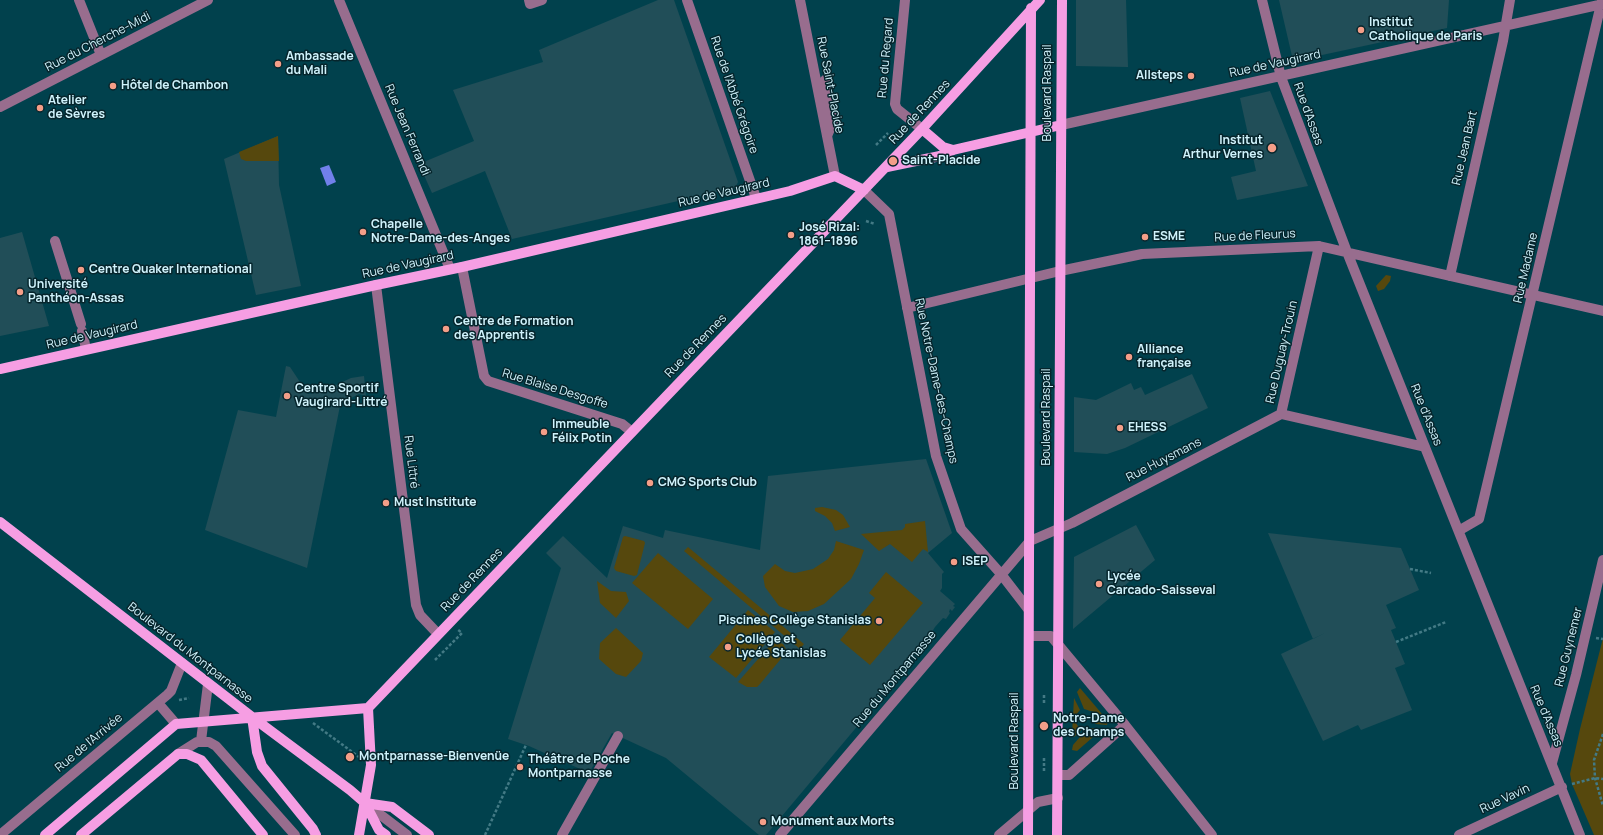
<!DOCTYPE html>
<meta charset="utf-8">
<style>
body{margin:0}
canvas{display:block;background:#01414d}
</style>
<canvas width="1603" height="835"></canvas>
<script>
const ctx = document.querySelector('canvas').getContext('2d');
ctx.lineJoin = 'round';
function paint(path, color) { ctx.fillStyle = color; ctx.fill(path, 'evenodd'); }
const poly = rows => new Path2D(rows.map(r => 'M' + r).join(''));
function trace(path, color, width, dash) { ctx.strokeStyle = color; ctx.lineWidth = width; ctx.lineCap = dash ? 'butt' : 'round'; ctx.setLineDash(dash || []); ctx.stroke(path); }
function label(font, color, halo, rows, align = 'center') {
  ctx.font = font + ' Manrope,sans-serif'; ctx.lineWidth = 3; ctx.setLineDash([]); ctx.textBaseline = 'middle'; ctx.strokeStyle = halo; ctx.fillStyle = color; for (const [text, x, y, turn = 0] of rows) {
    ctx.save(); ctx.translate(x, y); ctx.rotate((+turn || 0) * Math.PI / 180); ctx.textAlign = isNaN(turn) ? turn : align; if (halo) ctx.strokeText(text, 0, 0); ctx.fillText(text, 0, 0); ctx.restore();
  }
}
const built = poly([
 [658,0,674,0,738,182,735,188,512,239,485,171,432,193,419,164,474,141,453,90,543,62,539,50],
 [1076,0,1126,0,1128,67,1076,66],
 [1279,0,1449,0,1447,28,1299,60,1292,56],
 [1270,91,1308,186,1237,200,1231,177,1256,171,1240,98],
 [278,136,279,185,301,286,256,295,224,159],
 [22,232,49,326,0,336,0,238],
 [286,366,290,367,308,394,321,392,351,378,364,376,366,396,359,394,345,401,341,401,307,568,205,530,238,410,276,417],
 [1192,374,1208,408,1125,448,1107,454,1074,452,1074,397,1096,400,1131,383,1134,390,1141,387,1145,395],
 [926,459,952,533,928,553,944,572,942,574,942,588,940,591,955,604,953,606,955,607,952,611,950,609,949,612,950,613,946,619,943,618,935,627,924,645,922,644,905,663,907,665,902,671,900,669,883,689,885,691,881,696,878,694,876,697,878,698,875,704,865,717,766,835,759,835,666,758,612,733,589,773,529,746,508,739,561,568,546,553,563,536,607,578,623,526,663,538,665,530,760,550,768,476],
 [1136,525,1155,560,1073,629,1074,557],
 [1268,533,1401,548,1419,590,1386,605,1396,628,1391,630,1405,664,1395,668,1412,710,1361,730,1358,725,1323,741,1281,654,1325,633,1313,639]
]);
const green = poly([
 [278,136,279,161,246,161,241,159,239,152],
 [1386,275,1391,276,1390,281,1384,289,1378,291,1376,286],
 [822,507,836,510,843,515,850,527,835,531,832,523,825,516,815,511,815,508],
 [925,521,928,552,923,549,912,562,890,544,879,551,861,534,902,530,905,527,905,524],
 [625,536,644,541,645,543,637,575,634,576,616,571,614,568,623,537],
 [836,541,864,550,859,564,851,579,824,604,808,611,793,612,779,606,765,587,763,576,775,564,785,571,795,573,813,569,828,559,834,550],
 [688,547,804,644,800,649,684,551],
 [658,553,713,599,688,629,632,583],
 [886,572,923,603,870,665,840,640,875,598,869,593],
 [597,581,611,591,626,592,629,601,616,618,600,603],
 [748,610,775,632,736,678,709,657],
 [616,628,643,653,641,661,626,677,616,674,599,659,600,643],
 [1603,638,1603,835,1594,835,1572,784,1570,774,1580,729],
 [773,642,777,642,783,644,786,649,785,654,760,684,757,687,747,687,738,682],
 [1080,688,1108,721,1107,725,1095,724,1096,718,1094,712,1084,709,1077,692],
 [1074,698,1080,710,1075,716,1075,722,1081,730,1074,737,1072,735],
 [1092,728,1100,730,1100,731,1077,751,1072,750,1073,745,1086,730]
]);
const water = poly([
 [329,165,336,182,327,186,320,168]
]);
const path = poly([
 [876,145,888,133],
 [866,221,875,224],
 [1410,569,1431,573],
 [1596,638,1603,639],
 [1396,642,1446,622],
 [435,660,462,633,457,629],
 [1044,695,1044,705],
 [179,700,189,698],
 [313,723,359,757],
 [1603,734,1594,760,1595,778,1603,806],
 [1044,771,1044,758],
 [1572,784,1595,778,1603,779],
 [485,835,526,745]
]);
const minor = poly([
 [79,0,101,55],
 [339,0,450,269],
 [529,0,530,4,542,0],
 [687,0,756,198],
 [800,0,835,176],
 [905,0,895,104,897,109,922,129],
 [1262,0,1281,77,1347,252,1580,835],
 [825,80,833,122,827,136],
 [0,107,208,0],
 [1061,125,1603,4],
 [864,190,889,214,936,456,961,529,1001,574,1028,609],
 [55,241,81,324],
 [462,267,484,376,488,381,622,424,632,432],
 [1450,276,1503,41,1510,0],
 [376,285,416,605,420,615,438,634],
 [907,308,1060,271,1142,254,1319,246,1603,311],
 [82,331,86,349],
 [1281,414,1319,246],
 [1281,414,1425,447],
 [1460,530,1479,519,1602,0],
 [1029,636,1051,636,1125,725,1212,835],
 [158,703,176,724],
 [201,741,208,684],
 [178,754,197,742,209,742,216,746,295,835],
 [1552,763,1576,675,1603,560],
 [1058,775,1069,775,1125,725],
 [365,803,407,835],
 [0,835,167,695,171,691,182,663],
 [562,835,618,736],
 [780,835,1030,541,1072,523,1281,414],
 [999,835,1038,802,1058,798],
 [1459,835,1562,787]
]);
const major = poly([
 [922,129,943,147,953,150],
 [887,167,940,156,953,150,1061,125],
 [0,369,376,285,462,267,790,191,835,176,864,190],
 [0,522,252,717,350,790,365,803,379,830,386,835],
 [368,708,922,129,1040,0],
 [252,717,257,752,262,766,313,829,316,835],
 [365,803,392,807,429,835],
 [45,835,176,724,368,708],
 [81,835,178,754,187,754,201,760,263,835],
 [359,835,371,765,368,708],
 [1028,835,1031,8],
 [1057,835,1062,0]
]);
const markers = [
 [1361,30,4,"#f49e88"],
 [278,64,4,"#f49e88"],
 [1191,76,4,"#f49e88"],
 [113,86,4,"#f49e88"],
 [40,108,4,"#f49e88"],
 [1272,148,5,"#f49e88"],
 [893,161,5,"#f49e88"],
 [363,232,4,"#f49e88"],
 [791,235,4,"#f49e88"],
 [1145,237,4,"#f49e88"],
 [81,270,4,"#f49e88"],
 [20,292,4,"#f49e88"],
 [446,329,4,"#f49e88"],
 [1129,357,4,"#f49e88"],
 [287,396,4,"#f49e88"],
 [1120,428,4,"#f49e88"],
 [544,432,4,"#f49e88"],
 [650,483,4,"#f49e88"],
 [386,503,4,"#f49e88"],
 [954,562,4,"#f49e88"],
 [1099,584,4,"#f49e88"],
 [879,621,4,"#f49e88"],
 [728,647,4,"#f49e88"],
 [1044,726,5,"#f49e88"],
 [350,757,5,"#f49e88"],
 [520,767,4,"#f49e88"],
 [763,822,4,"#f49e88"]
];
const poiNames = [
 ["Institut",1369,23],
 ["Catholique de Paris",1369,37],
 ["Ambassade",286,57],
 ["du Mali",286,71],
 ["Allsteps",1183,76,"right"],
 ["Hôtel de Chambon",121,86],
 ["Atelier",48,101],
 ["de Sèvres",48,115],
 ["Institut",1263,141,"right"],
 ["Arthur Vernes",1263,155,"right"],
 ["Saint-Placide",902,161],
 ["Chapelle",371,225],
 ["Notre-Dame-des-Anges",371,239],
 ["José Rizal:",799,228],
 ["1861–1896",799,242],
 ["ESME",1153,237],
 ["Centre Quaker International",89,270],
 ["Université",28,285],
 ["Panthéon-Assas",28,299],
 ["Centre de Formation",454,322],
 ["des Apprentis",454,336],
 ["Alliance",1137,350],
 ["française",1137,364],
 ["Centre Sportif",295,389],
 ["Vaugirard-Littré",295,403],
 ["Immeuble",552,425],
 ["Félix Potin",552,439],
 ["EHESS",1128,428],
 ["CMG Sports Club",658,483],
 ["Must Institute",394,503],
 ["ISEP",962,562],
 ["Lycée",1107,577],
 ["Carcado-Saisseval",1107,591],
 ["Piscines Collège Stanislas",871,621,"right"],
 ["Collège et",736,640],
 ["Lycée Stanislas",736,654],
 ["Notre-Dame",1053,719],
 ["des Champs",1053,733],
 ["Montparnasse-Bienvenüe",359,757],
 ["Théâtre de Poche",528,760],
 ["Montparnasse",528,774],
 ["Monument aux Morts",771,822]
];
const streetNames = [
 ["Rue du Cherche-Midi",98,42,-27],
 ["Rue du Regard",886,58,-85],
 ["Rue de Vaugirard",1275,64,-12],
 ["Rue Saint-Placide",830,85,79],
 ["Boulevard Raspail",1048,93,-90],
 ["Rue de l'Abbé Grégoire",734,95,71],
 ["Rue de Rennes",920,112,-47],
 ["Rue d'Assas",1308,114,70],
 ["Rue Jean Ferrandi",407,130,67],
 ["Rue Jean Bart",1465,148,-77],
 ["Rue de Vaugirard",724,193,-13],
 ["Rue de Fleurus",1255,236,-3],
 ["Rue de Vaugirard",408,265,-12],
 ["Rue Madame",1526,268,-77],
 ["Rue de Vaugirard",92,335,-13],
 ["Rue de Rennes",696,346,-46],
 ["Rue Duguay-Trouin",1282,352,-77],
 ["Rue Notre-Dame-des-Champs",936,381,78],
 ["Rue Blaise Desgoffe",555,389,17],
 ["Rue d'Assas",1426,415,68],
 ["Boulevard Raspail",1047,417,-90],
 ["Rue Huysmans",1164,460,-27],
 ["Rue Littré",411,462,83],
 ["Rue de Rennes",472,580,-46],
 ["Rue Guynemer",1569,647,-76],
 ["Boulevard du Montparnasse",190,653,38],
 ["Rue du Montparnasse",895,679,-50],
 ["Rue d'Assas",1546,716,67],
 ["Boulevard Raspail",1015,741,-90],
 ["Rue de l'Arrivée",89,743,-40],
 ["Rue Vavin",1505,799,-25]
];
paint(built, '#214e58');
paint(green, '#56480d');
paint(water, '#7180ea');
trace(path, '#437a85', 2.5, [3, 2]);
trace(minor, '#986d8e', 10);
trace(major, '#f69ee3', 10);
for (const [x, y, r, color] of markers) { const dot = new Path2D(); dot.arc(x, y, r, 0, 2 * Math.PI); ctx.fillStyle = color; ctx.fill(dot); trace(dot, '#06252c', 1.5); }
label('bold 12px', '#d0f3fc', '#06252c', poiNames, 'left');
label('12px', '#d0f3fc', '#06252c', streetNames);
</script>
